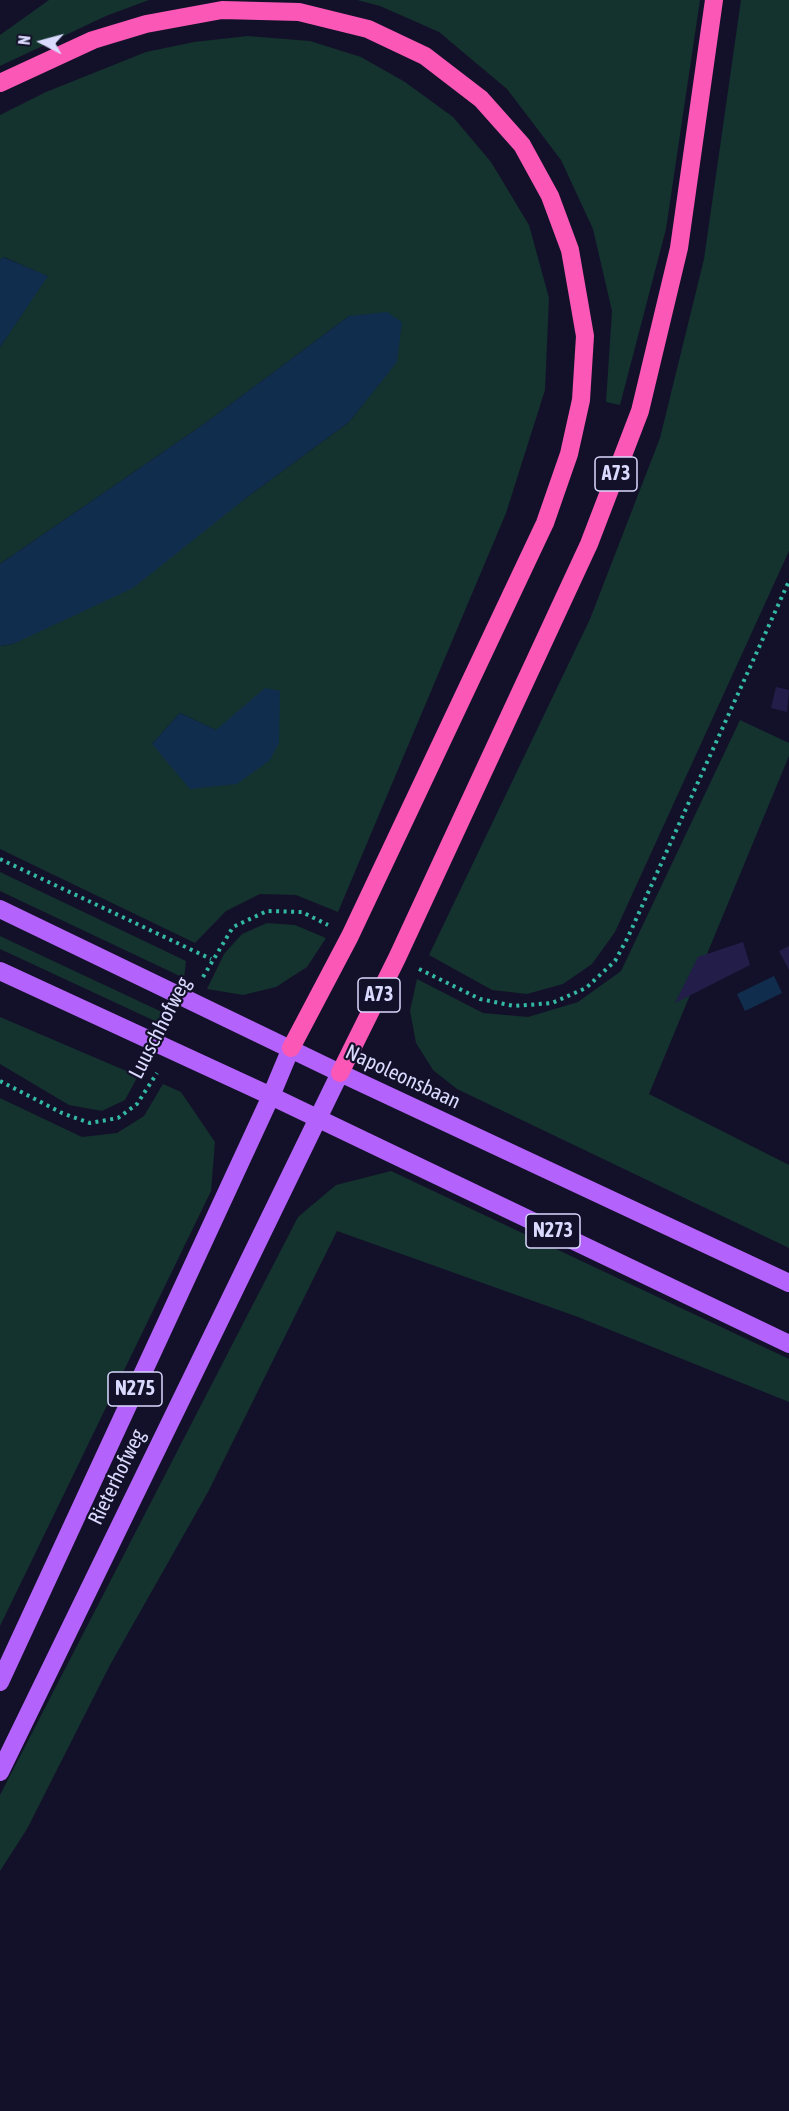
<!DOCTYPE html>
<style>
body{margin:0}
#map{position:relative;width:789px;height:2111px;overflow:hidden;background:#131129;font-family:"Asap Condensed",sans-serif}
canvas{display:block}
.north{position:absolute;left:12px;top:12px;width:60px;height:60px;-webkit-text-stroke:4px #131129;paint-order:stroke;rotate:276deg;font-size:16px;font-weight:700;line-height:24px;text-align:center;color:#dad9fe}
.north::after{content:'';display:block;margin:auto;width:21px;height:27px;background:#dad9fe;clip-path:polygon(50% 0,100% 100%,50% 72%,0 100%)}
</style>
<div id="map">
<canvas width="789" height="2111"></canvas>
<div class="north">N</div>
</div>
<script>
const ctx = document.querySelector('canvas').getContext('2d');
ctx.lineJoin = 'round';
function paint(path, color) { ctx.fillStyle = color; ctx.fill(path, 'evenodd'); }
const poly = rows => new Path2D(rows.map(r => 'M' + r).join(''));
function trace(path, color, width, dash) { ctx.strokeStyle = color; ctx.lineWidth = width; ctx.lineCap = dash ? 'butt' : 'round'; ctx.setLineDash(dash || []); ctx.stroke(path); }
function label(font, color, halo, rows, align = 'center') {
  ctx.font = font + ' "Asap Condensed",sans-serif'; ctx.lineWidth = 4.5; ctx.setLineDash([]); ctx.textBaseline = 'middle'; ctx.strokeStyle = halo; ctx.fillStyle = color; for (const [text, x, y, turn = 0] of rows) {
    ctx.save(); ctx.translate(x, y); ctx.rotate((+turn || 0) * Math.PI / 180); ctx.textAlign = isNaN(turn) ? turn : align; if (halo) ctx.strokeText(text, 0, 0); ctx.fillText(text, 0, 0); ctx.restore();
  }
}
const green = poly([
 [49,0,149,0,106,16,0,66,0,35],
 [357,0,700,0,666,229,620,405,606,402,612,311,593,229,561,160,507,89,439,32,380,6],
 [741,0,789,0,789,551,615,932,592,964,563,984,527,994,492,990,429,955,590,619,660,438,704,259],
 [248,36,310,41,361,57,405,82,453,117,491,162,529,225,549,298,545,390,506,513,338,912,296,895,260,894,226,911,195,943,0,849,0,646,13,644,246,498,349,422,396,362,349,316,204,424,0,564,0,347,47,276,4,257,0,260,0,115,46,92,146,52,194,42],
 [180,713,216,730,152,744],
 [740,720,789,743,789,756,649,1094,789,1165,789,1248,457,1089,433,1070,416,1043,410,1011,417,979,483,1013,528,1017,578,1002,621,971],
 [0,872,186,961,184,978,0,891],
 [267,923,295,925,326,938,307,967,276,987,243,995,207,989,224,954,242,934],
 [0,936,162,1012,157,1022,0,949],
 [0,1017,138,1076,125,1100,102,1111,69,1105,0,1064],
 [163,1084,181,1092,215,1142,211,1191,0,1626,0,1098,82,1137,117,1133,144,1116],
 [391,1171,789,1359,789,1402,578,1317,337,1231,208,1492,110,1665,27,1829,0,1871,0,1795,298,1217,336,1185]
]);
const water = poly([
 [3,257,48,276,0,347,0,260],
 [387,312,402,322,397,362,349,422,246,498,133,588,13,644,0,646,0,564,204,424,349,316],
 [265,688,280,691,279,743,270,760,237,784,190,789,152,744,180,713,216,730],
 [774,976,782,993,745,1011,737,994]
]);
const building = poly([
 [776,687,789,690,787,712,771,708],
 [743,942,750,965,675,1003,698,957],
 [789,946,789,970,779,951]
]);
const path = poly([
 [0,859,211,959],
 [419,969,480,999,514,1006,552,1003,586,988,615,961,628,937,789,581],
 [203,977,233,927,267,911,302,912,328,925],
 [0,1081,62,1113,90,1123,118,1118,137,1104,157,1073]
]);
const primary = poly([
 [0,909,340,1073,789,1283],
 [0,971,271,1096,789,1344],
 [0,1682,271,1096,291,1048],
 [0,1772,340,1073]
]);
const highway = poly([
 [0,83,93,40,146,24,222,10,299,12,368,29,425,56,481,99,522,145,550,196,570,250,585,336,581,400,569,454,545,523,350,936,291,1048],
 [340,1073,397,958,589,544,640,411,679,248,714,0]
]);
const shields = [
 [616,474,42],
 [379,995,42],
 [553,1231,54],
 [135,1389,54]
];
const shieldNames = [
 ["A73",616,474],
 ["A73",379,995],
 ["N273",553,1231],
 ["N275",135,1389]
];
const streetNames = [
 ["Luuschhofweg",160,1028,-63],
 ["Napoleonsbaan",403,1077,25],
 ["Rieterhofweg",117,1477,-64]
];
paint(green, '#14322e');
paint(water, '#102d4d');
paint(building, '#221d49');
trace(path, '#33b8a3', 4, [3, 4.5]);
trace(primary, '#b363fb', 18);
trace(highway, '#fb57b6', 18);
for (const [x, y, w] of shields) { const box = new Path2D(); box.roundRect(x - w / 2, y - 17, w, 34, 4.5); ctx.fillStyle = '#131129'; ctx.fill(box); trace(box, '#dad9fe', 1.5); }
label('bold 20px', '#dad9fe', null, shieldNames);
label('21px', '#dad9fe', '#131129', streetNames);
</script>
